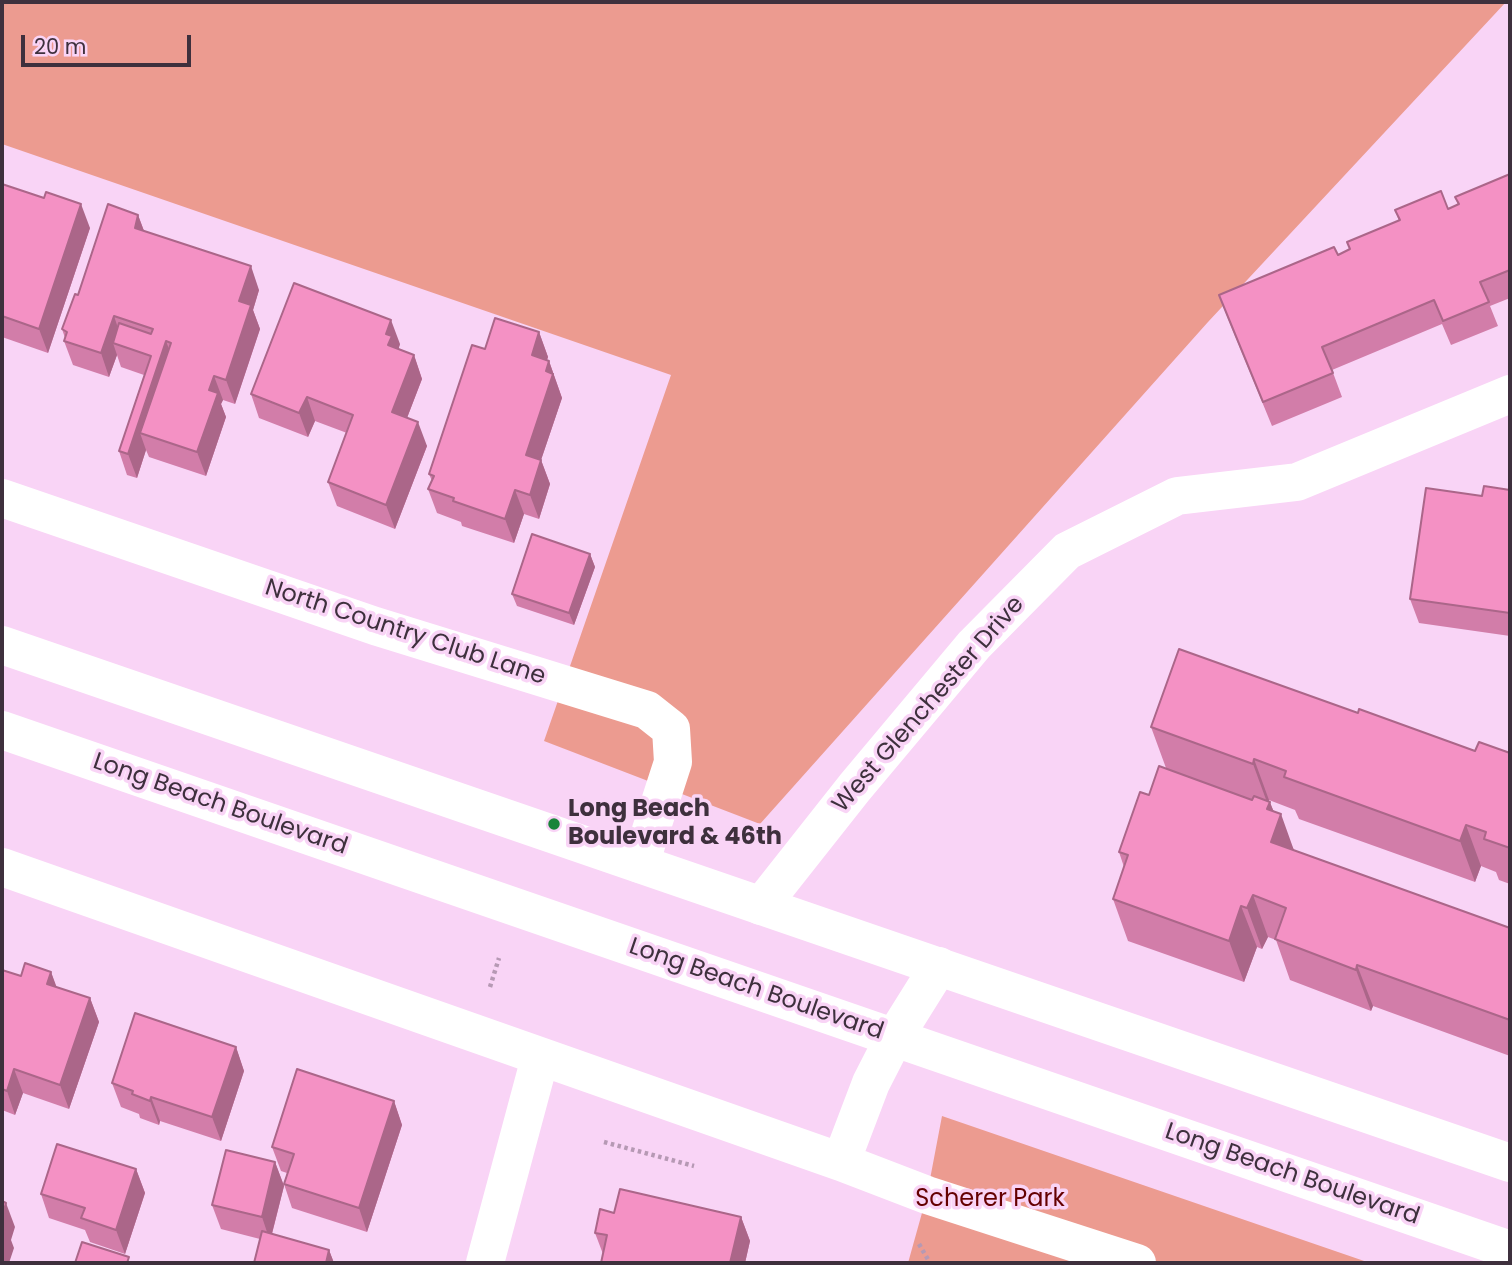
<!DOCTYPE html>
<style>
body{margin:0}
#map{position:relative;width:1512px;height:1265px;overflow:hidden;background:#f9d4f6;font-family:Poppins,sans-serif}
canvas{display:block}
.frame{position:absolute;inset:0;border:4px solid #3e303d;pointer-events:none}
.scale{position:absolute;left:21px;top:35px;width:170px;height:32px;box-sizing:border-box;border:4px solid #3e303d;border-top:0;padding-left:9px;font-size:21px;line-height:24px;white-space:nowrap;color:#3e303d;-webkit-text-stroke:5px #f9d4f6;paint-order:stroke}
</style>
<div id="map">
<canvas width="1512" height="1265"></canvas>
<div class="frame"></div>
<div class="scale">20 m</div>
</div>
<script>
const ctx = document.querySelector('canvas').getContext('2d');
ctx.lineJoin = 'round';
function paint(path, color) { ctx.fillStyle = color; ctx.fill(path, 'evenodd'); }
const poly = rows => new Path2D(rows.map(r => 'M' + r).join(''));
function trace(path, color, width, dash) { ctx.strokeStyle = color; ctx.lineWidth = width; ctx.lineCap = dash ? 'butt' : 'round'; ctx.setLineDash(dash || []); ctx.stroke(path); }
function label(font, color, halo, rows, align = 'center') {
  ctx.font = font + ' Poppins,sans-serif'; ctx.lineWidth = 7; ctx.setLineDash([]); ctx.textBaseline = 'middle'; ctx.strokeStyle = halo; ctx.fillStyle = color; for (const [text, x, y, turn = 0] of rows) {
    ctx.save(); ctx.translate(x, y); ctx.rotate((+turn || 0) * Math.PI / 180); ctx.textAlign = isNaN(turn) ? turn : align; if (halo) ctx.strokeText(text, 0, 0); ctx.fillText(text, 0, 0); ctx.restore();
  }
}
const green = poly([
 [2,2,1506,2,1208,322,760,824,544,741,671,375,2,144],
 [942,1116,1370,1263,908,1263,927,1195]
]);
const path = poly([
 [490,987,499,958],
 [604,1142,694,1166],
 [919,1244,930,1263]
]);
const minor = poly([
 [2,498,375,626,647,710,671,729,673,762,640,864],
 [2,867,841,1162,927,1195,1137,1263],
 [761,906,855,787,974,645,1067,551,1177,496,1297,482,1510,394],
 [841,1162,871,1083,894,1038,939,966],
 [485,1263,540,1058]
]);
const major = poly([
 [2,645,1510,1163],
 [2,730,1510,1250]
]);
const wall = poly([
 [1510,174,1510,298,1490,306,1498,326,1451,345,1442,324,1332,370,1342,397,1272,426,1228,319,1219,295,1338,255,1350,249,1399,221,1395,210,1448,209,1458,205,1455,197],
 [2,184,90,228,48,353,2,337],
 [138,215,144,231,259,290,253,310,260,329,235,404,223,400,221,404,226,417,206,476,149,457,146,450,137,478,127,475,119,451,144,375,121,367,117,355,109,377,73,365,64,341,65,338,62,329,78,295],
 [539,332,548,357,547,360,549,361,562,398,541,460,550,484,539,519,524,514,514,543,462,526,461,522,437,513,428,489,432,481,429,474,485,349],
 [400,344,398,349,414,355,422,379,407,418,427,446,395,529,337,506,328,482,347,433,315,421,308,437,259,418,251,394],
 [1510,490,1510,636,1419,623,1410,599,1482,496],
 [590,554,595,567,574,625,517,606,512,594],
 [1358,713,1475,751,1510,753,1510,884,1499,880,1496,872,1481,866,1475,882,1299,819,1295,810,1269,800,1269,802,1294,850,1510,928,1510,1056,1373,1006,1371,1011,1290,980,1276,940,1268,937,1262,949,1257,947,1244,982,1128,941,1113,899,1124,867,1119,852,1149,795,1166,768,1151,727],
 [2,970,21,976,51,972,56,987,90,998,99,1022,69,1109,23,1093,15,1115,2,1110],
 [236,1047,244,1071,221,1141,160,1121,159,1125,140,1118,139,1114,121,1107,112,1083],
 [394,1101,402,1125,367,1232,292,1208,284,1184,287,1173,281,1171,272,1147],
 [275,1162,284,1186,272,1234,329,1250,334,1263,254,1263,260,1239,221,1229,212,1205],
 [136,1169,145,1193,125,1254,90,1242,85,1230,49,1218,41,1194],
 [614,1213,741,1217,750,1241,745,1263,601,1263,603,1254,595,1233]
]);
const shadedWall = poly([
 [81,204,90,228,48,353,39,329],
 [138,215,147,239,135,228],
 [251,266,259,290,253,310,260,329,235,404,226,380,239,301],
 [114,316,122,340,113,343,117,355,109,377,101,353],
 [391,320,400,344,398,351,388,345,386,334],
 [539,332,548,357,540,379,532,355],
 [166,341,175,365,140,433,146,450,137,478,128,454],
 [414,355,422,379,400,436,392,412],
 [549,361,562,398,541,460,550,484,539,519,530,495,526,455],
 [214,376,223,400,221,404,226,417,206,476,197,452,209,390],
 [307,397,315,421,308,437,299,413],
 [418,422,427,446,395,529,386,505],
 [515,490,524,514,514,543,505,519],
 [590,554,595,567,574,625,569,613],
 [1254,759,1269,800,1268,805,1253,764],
 [1270,802,1278,823,1281,814,1296,856,1271,842,1267,809],
 [1466,825,1481,866,1475,882,1460,841],
 [1253,895,1268,937,1262,949,1247,908],
 [1241,906,1257,947,1244,982,1229,941],
 [1357,965,1373,1006,1371,1011,1356,970],
 [51,972,60,996,47,984],
 [90,998,99,1022,69,1109,60,1085],
 [236,1047,244,1071,221,1141,212,1117],
 [14,1069,23,1093,15,1115,7,1091],
 [151,1097,160,1121,159,1125,150,1101],
 [394,1101,402,1125,367,1232,359,1208],
 [2,1135,4,1141,2,1149],
 [275,1162,284,1186,270,1241,262,1217],
 [136,1169,145,1193,125,1254,116,1230],
 [6,1203,15,1227,11,1240,14,1248,9,1263,2,1263,2,1217],
 [741,1217,750,1241,745,1263,730,1263],
 [329,1250,334,1263,326,1263]
]);
const building = poly([
 [1510,174,1510,270,1480,282,1489,302,1443,321,1434,300,1322,347,1333,373,1263,402,1219,295,1334,247,1338,255,1350,249,1347,242,1400,220,1395,210,1441,191,1448,209,1459,204,1455,197,1510,174],
 [2,184,44,198,46,192,81,204,39,329,2,316,2,184],
 [108,204,138,215,135,228,251,266,239,301,251,305,226,380,214,376,209,390,218,393,197,452,140,433,171,343,166,341,128,454,119,451,151,356,113,343,119,323,151,334,153,329,114,316,101,353,64,341,67,332,62,329,75,294,78,295,108,204],
 [294,283,391,320,386,334,392,336,388,345,414,355,392,412,418,422,386,505,328,482,353,415,307,397,299,413,251,394,294,283],
 [495,318,539,332,532,355,549,361,546,371,553,374,526,455,541,460,530,495,515,490,505,519,453,501,454,498,428,489,434,476,429,474,472,345,485,349,495,318],
 [1484,486,1510,490,1510,613,1410,599,1426,488,1482,496,1484,486],
 [532,534,590,554,569,613,512,594,532,534],
 [1179,649,1358,713,1359,709,1475,751,1479,742,1510,753,1510,848,1484,839,1486,832,1466,825,1460,841,1284,777,1286,771,1254,759,1253,764,1151,727,1179,649],
 [1159,766,1252,800,1254,796,1270,802,1267,809,1281,814,1271,842,1510,928,1510,1020,1357,965,1356,970,1275,939,1286,908,1253,895,1247,908,1241,906,1229,941,1113,899,1128,855,1119,852,1140,792,1149,795,1159,766],
 [25,963,51,972,47,984,90,998,60,1085,14,1069,7,1091,2,1089,2,970,21,976,25,963],
 [135,1013,236,1047,212,1117,151,1097,150,1101,132,1094,133,1091,112,1083,135,1013],
 [297,1069,394,1101,359,1208,284,1184,294,1154,272,1147,297,1069],
 [57,1144,136,1169,116,1230,81,1218,85,1208,41,1194,57,1144],
 [226,1150,275,1162,262,1217,212,1205,226,1150],
 [620,1189,741,1217,730,1263,601,1263,607,1235,595,1233,600,1209,614,1213,620,1189],
 [2,1201,6,1203,2,1217,2,1201],
 [2,1223,5,1224,2,1234,2,1223],
 [262,1231,329,1250,326,1263,254,1263,262,1231],
 [82,1242,129,1257,127,1263,75,1263,82,1242]
]);
const markers = [
 [554,824,7,"#19843a"]
];
const streetNames = [
 ["North Country Club Lane",405,633,18],
 ["West Glenchester Drive",929,705,-49],
 ["Long Beach Boulevard",220,805,19],
 ["Long Beach Boulevard",756,990,19],
 ["Long Beach Boulevard",1292,1175,19]
];
const poiNames = [
 ["Long Beach",568,810],
 ["Boulevard & 46th",568,838]
];
const parkNames = [
 ["Scherer Park",990,1200]
];
paint(green, '#ec9b90');
trace(path, '#b699b4', 4.5, [3.5, 3.5]);
trace(minor, '#fff', 38);
trace(major, '#fff', 38);
paint(wall, '#d27da9');
paint(shadedWall, '#ab6689');
paint(building, '#f491c4');
trace(building, '#ab6689', 2);
for (const [x, y, r, color] of markers) { const dot = new Path2D(); dot.arc(x, y, r, 0, 2 * Math.PI); ctx.fillStyle = color; ctx.fill(dot); trace(dot, '#f9d4f6', 2.5); }
label('24px', '#3e303d', '#f9d4f6', streetNames);
label('bold 24px', '#3e303d', '#f9d4f6', poiNames, 'left');
label('24px', '#650001', '#f9d4f6', parkNames);
</script>
